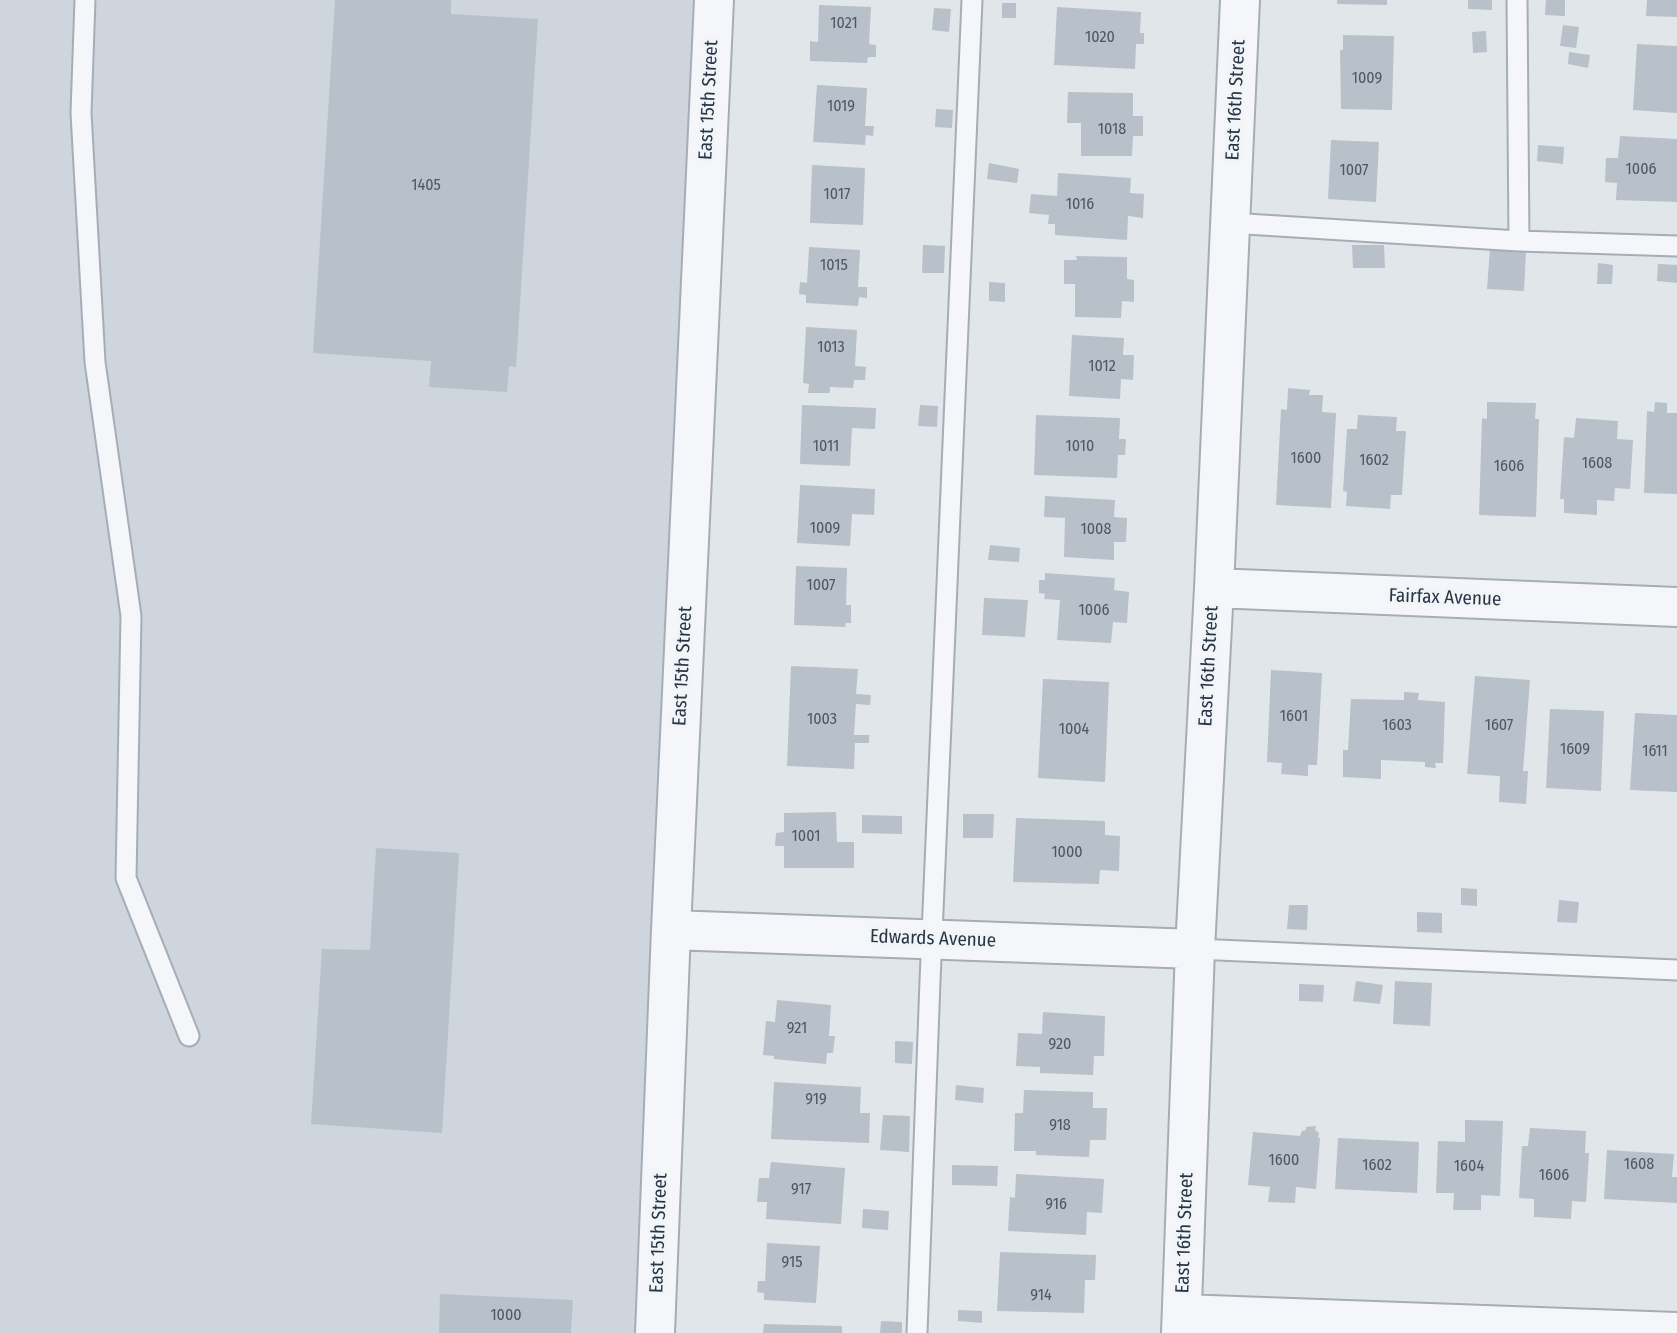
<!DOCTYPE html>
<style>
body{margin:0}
canvas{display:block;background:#e1e6eb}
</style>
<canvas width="1677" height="1333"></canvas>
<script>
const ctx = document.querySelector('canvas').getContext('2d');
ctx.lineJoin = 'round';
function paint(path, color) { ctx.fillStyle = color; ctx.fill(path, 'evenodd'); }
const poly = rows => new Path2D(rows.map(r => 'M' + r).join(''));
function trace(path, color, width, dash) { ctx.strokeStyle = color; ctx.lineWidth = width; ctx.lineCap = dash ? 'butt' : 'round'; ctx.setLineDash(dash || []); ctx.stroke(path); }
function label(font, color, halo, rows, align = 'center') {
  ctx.font = font + ' "Fira Sans Condensed",sans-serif'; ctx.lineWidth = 6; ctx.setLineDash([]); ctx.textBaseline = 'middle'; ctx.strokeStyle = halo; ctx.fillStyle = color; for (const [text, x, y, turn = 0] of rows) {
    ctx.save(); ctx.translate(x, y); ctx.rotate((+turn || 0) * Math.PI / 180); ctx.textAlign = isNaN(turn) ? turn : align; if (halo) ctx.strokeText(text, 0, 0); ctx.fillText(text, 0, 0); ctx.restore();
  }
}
const built = poly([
 [0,0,715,0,658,1333,0,1333]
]);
const building = poly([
 [335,0,451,0,451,14,538,19,516,367,509,366,507,392,429,387,431,361,313,353],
 [1337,0,1387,0,1387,5,1337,4],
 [1468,0,1492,0,1492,10,1468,9],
 [1546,0,1565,0,1565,16,1545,15],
 [1647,0,1677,0,1677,17,1646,16],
 [1002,3,1016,3,1016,18,1002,18],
 [819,5,871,7,869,44,876,45,876,57,868,57,867,63,810,61,810,41,818,42],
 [1057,7,1141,12,1140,33,1144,33,1144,44,1136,44,1135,69,1054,65],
 [934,8,951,9,949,32,932,30],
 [1563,25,1579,27,1576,48,1560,46],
 [1486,31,1487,52,1473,53,1472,32],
 [1343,35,1394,36,1392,110,1341,109,1340,50,1343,50],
 [1637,44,1677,46,1677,113,1633,110],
 [1569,52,1590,55,1588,68,1568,64],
 [817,85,867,88,865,126,874,126,873,136,866,135,865,145,813,142],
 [1068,92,1133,93,1133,116,1143,116,1143,136,1133,136,1132,156,1081,156,1081,123,1067,123],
 [936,109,953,110,952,128,935,127],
 [1620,136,1677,139,1677,202,1616,200,1617,183,1605,182,1606,158,1618,158],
 [1331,140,1379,142,1376,202,1328,199],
 [1538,145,1564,147,1563,164,1537,161],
 [989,163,1019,169,1017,183,987,179],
 [812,165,865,168,863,225,810,223],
 [1058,173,1131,178,1130,193,1144,194,1143,218,1128,216,1127,240,1055,235,1055,224,1048,224,1049,215,1029,213,1031,194,1057,196],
 [923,245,945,246,944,273,922,273],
 [1352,245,1384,245,1385,268,1353,268],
 [809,247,860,250,858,287,867,287,867,298,859,297,858,306,806,303,806,295,799,294,800,282,807,283],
 [1490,248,1526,250,1524,291,1487,289],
 [1076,256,1127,257,1127,279,1134,280,1134,302,1122,301,1121,318,1075,317,1075,284,1064,284,1064,260,1077,260],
 [1598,263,1613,265,1612,284,1597,284],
 [1658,264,1677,265,1677,283,1657,281],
 [989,282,1005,283,1005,302,989,301],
 [806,327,857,330,855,366,866,367,865,380,854,380,853,388,830,387,830,393,808,393,809,384,803,383],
 [1072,335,1124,338,1123,355,1134,355,1133,380,1121,379,1120,399,1069,396],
 [1288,388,1310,390,1309,395,1323,395,1322,412,1336,413,1331,508,1276,505,1281,409,1287,410],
 [1487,402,1536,403,1535,419,1539,419,1536,517,1479,515,1482,418,1487,419],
 [1655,402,1667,403,1667,413,1677,413,1677,494,1644,493,1647,411,1654,412],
 [802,405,876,408,875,429,852,428,850,466,800,464],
 [920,405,938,406,937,427,918,426],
 [1036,415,1120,418,1119,439,1126,439,1125,455,1118,455,1117,478,1034,475],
 [1358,415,1397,417,1396,431,1406,431,1402,495,1391,495,1390,509,1346,506,1347,492,1343,491,1347,429,1357,429],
 [1576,418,1618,421,1617,439,1633,440,1630,489,1615,488,1614,501,1597,500,1597,515,1564,513,1564,499,1560,499,1564,437,1574,438],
 [800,485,875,489,874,515,852,514,850,546,797,543],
 [1045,496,1115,500,1114,517,1127,518,1126,542,1114,542,1114,560,1064,557,1065,518,1044,517],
 [990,545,1020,548,1019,562,988,560],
 [796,566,847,568,846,605,851,605,851,623,846,623,845,627,794,625],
 [1045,573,1115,578,1114,590,1129,592,1127,623,1113,622,1111,643,1057,640,1060,600,1044,599,1045,594,1039,593,1039,580,1045,580],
 [984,598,1028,600,1025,637,982,635],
 [791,666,858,669,856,694,871,695,870,705,856,704,854,735,869,735,869,743,855,743,854,769,787,766],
 [1271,670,1322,673,1317,765,1308,765,1308,776,1281,774,1282,763,1267,762],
 [1475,676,1530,680,1523,771,1528,771,1526,804,1499,802,1500,776,1467,774],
 [1043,679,1109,682,1105,782,1038,778],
 [1404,692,1419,693,1418,700,1445,702,1443,763,1435,763,1436,768,1425,767,1425,762,1381,760,1381,779,1343,777,1343,750,1348,750,1351,699,1404,700],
 [1550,709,1604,711,1601,791,1546,788],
 [1635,713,1677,715,1677,792,1630,790],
 [836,812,837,842,854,842,854,868,784,868,784,846,775,846,776,833,784,832,784,813],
 [963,814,994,814,993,838,963,838],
 [862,815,902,816,902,834,862,833],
 [1016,818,1105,821,1105,835,1120,836,1119,871,1100,870,1099,884,1013,882],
 [376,848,459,853,442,1133,311,1124,322,949,370,950],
 [1461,888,1477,889,1477,906,1461,905],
 [1559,900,1579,902,1577,923,1557,922],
 [1289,905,1308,905,1307,930,1287,929],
 [1417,912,1442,913,1442,933,1417,932],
 [1356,981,1383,985,1380,1004,1353,1001],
 [1395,981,1432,983,1430,1026,1393,1024],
 [1299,984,1324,985,1323,1002,1299,1001],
 [777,1000,831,1005,829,1036,835,1036,833,1053,827,1053,826,1064,774,1059,774,1056,763,1055,766,1021,775,1022],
 [1043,1012,1105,1016,1104,1056,1094,1056,1093,1075,1040,1073,1040,1067,1016,1066,1018,1033,1042,1034],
 [895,1041,913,1042,912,1064,895,1063],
 [774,1082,861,1087,860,1113,870,1113,869,1143,771,1139],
 [956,1085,984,1088,983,1103,955,1100],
 [1024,1090,1093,1092,1093,1108,1107,1108,1106,1140,1090,1140,1089,1157,1036,1155,1036,1151,1014,1151,1015,1113,1023,1113],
 [883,1115,910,1116,909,1152,880,1150],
 [1465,1120,1503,1121,1500,1196,1481,1195,1481,1210,1453,1210,1454,1193,1436,1193,1438,1141,1465,1142],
 [1316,1126,1315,1130,1319,1133,1318,1138,1320,1138,1316,1189,1296,1187,1295,1203,1268,1202,1270,1187,1248,1185,1253,1132,1300,1136,1302,1131,1306,1130,1306,1127],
 [1530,1128,1586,1131,1585,1153,1589,1153,1586,1202,1572,1201,1571,1219,1534,1217,1534,1199,1519,1198,1522,1146,1528,1146],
 [1338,1138,1419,1142,1417,1193,1335,1189],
 [1607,1150,1674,1154,1672,1177,1677,1177,1677,1203,1604,1199],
 [771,1162,845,1168,841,1224,766,1219,767,1202,757,1202,759,1178,769,1178],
 [952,1165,998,1166,997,1186,952,1185],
 [1016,1174,1104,1179,1102,1213,1087,1212,1086,1235,1008,1231,1010,1197,1015,1198],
 [863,1209,889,1211,888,1230,862,1228],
 [767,1243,820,1246,816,1303,764,1300,764,1293,757,1292,758,1281,765,1281],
 [1000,1252,1096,1255,1095,1280,1085,1280,1084,1313,997,1311],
 [440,1294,573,1300,571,1333,439,1333],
 [958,1310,982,1311,982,1323,958,1321],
 [881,1321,902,1322,902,1333,880,1333],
 [764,1324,842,1326,842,1333,763,1333]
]);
const service = poly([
 [85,0,81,113,95,362,131,616,126,878,189,1036],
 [1517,0,1519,241],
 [1230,223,1519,241,1677,246],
 [1195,949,1677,970],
 [917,1333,930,981,972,0]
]);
const minor = poly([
 [1214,588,1677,607],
 [671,930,1195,949],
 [1182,1314,1677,1332],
 [655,1333,671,930,714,0],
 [1181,1333,1195,949,1214,588,1240,0]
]);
const numberNames = [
 ["1021",844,24],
 ["1020",1100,38],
 ["1009",1367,79],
 ["1019",841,107],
 ["1018",1112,130],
 ["1006",1641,170],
 ["1007",1354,171],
 ["1405",426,186],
 ["1017",837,195],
 ["1016",1080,205],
 ["1015",834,266],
 ["1013",831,348],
 ["1012",1102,367],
 ["1011",826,447],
 ["1010",1080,447],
 ["1600",1306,459],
 ["1602",1374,461],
 ["1608",1597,464],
 ["1606",1509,467],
 ["1009",825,529],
 ["1008",1096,530],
 ["1007",821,586],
 ["1006",1094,611],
 ["1601",1294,717],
 ["1003",822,720],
 ["1603",1397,726],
 ["1607",1499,726],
 ["1004",1074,730],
 ["1609",1575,750],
 ["1611",1655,752],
 ["1001",806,837],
 ["1000",1067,853],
 ["921",797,1029],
 ["920",1060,1045],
 ["919",816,1100],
 ["918",1060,1126],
 ["1600",1284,1161],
 ["1608",1639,1165],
 ["1602",1377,1166],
 ["1604",1469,1167],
 ["1606",1554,1176],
 ["917",801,1190],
 ["916",1056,1205],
 ["915",792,1263],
 ["914",1041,1296],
 ["1000",506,1316]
];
const streetNames = [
 ["East 15th Street",709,100,-87],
 ["East 16th Street",1236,100,-87],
 ["Fairfax Avenue",1445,598,2],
 ["East 15th Street",683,666,-87],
 ["East 16th Street",1209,666,-87],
 ["Edwards Avenue",933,939,2],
 ["East 15th Street",659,1233,-88],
 ["East 16th Street",1185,1233,-88]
];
paint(built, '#cfd5dd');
paint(building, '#b8c0c9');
trace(service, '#a6adb6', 23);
trace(minor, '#a6adb6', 42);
trace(service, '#f4f6f9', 19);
trace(minor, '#f4f6f9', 38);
label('16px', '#4c5866', null, numberNames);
label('19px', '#283545', '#f1f5f8', streetNames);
</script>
